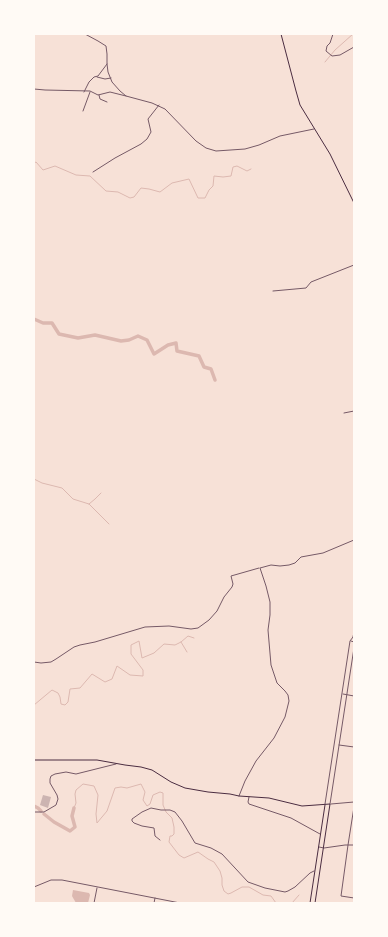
<!DOCTYPE html>
<style>
body{margin:0}
#map{position:relative;width:388px;height:937px;overflow:hidden;background:#f7e1d7;font-family:Rubik,sans-serif}
canvas{display:block}
.frame{position:absolute;inset:0;border:35px solid #fffaf5;pointer-events:none}
</style>
<div id="map">
<canvas width="388" height="937"></canvas>
<div class="frame"></div>
</div>
<script>
const ctx = document.querySelector('canvas').getContext('2d');
ctx.lineJoin = 'round';
function paint(path, color) { ctx.fillStyle = color; ctx.fill(path, 'evenodd'); }
const poly = rows => new Path2D(rows.map(r => 'M' + r).join(''));
function trace(path, color, width, dash) { ctx.strokeStyle = color; ctx.lineWidth = width; ctx.lineCap = dash ? 'butt' : 'round'; ctx.setLineDash(dash || []); ctx.stroke(path); }
const water = poly([
 [73,890,89,893,90,895,88,903,76,903,72,896]
]);
const stream = poly([
 [325,62,335,50,353,34],
 [34,163,36,162,43,170,55,166,76,175,90,176,106,191,118,192,130,198,134,197,141,188,149,189,160,192,172,183,189,179,198,198,205,198,209,190,213,186,214,176,223,177,231,176,233,167,237,166,247,171,251,169],
 [34,479,42,483,62,488,73,499,89,504,109,524],
 [89,504,95,499,101,493],
 [181,642,187,652],
 [34,705,52,690,58,693,60,697,61,704,65,705,68,702,70,689,80,688,92,674,105,682,112,679,117,666,130,675,143,676,143,670,131,654,131,645,139,641,142,658,154,653,164,644,175,645,181,642,188,636,194,638],
 [74,808,76,803,75,794,76,790,83,784,94,786,98,795,96,814,97,823,107,811,115,788,121,787,127,788,141,784,145,792,143,800,147,806,150,804,153,795,160,792,163,793,163,805,166,812,172,818,174,827,174,834,172,836,170,836,169,842,179,855,184,858,198,852,208,859,214,862,220,871,222,878,222,885,224,891,228,894,231,893,242,887,249,887,263,895,271,896,276,903],
 [292,903,299,895]
]);
const river = poly([
 [34,319,43,323,52,323,59,334,78,338,95,335,121,341,129,340,138,336,147,340,154,354,168,345,176,343,177,351,199,356,204,367,211,369,215,380],
 [34,806,38,808,41,811],
 [44,814,54,822,70,831,75,827,72,816,74,808]
]);
const building = poly([
 [43,795,51,797,48,808,40,805]
]);
const minor = poly([
 [333,34,330,43,327,46,326,51,332,56,340,55,354,47],
 [97,77,105,79,111,78],
 [84,92,89,82,94,77,98,76,107,64],
 [99,95,100,99,107,102],
 [83,111,90,92],
 [93,172,115,158,141,144,147,139,151,132,148,119,159,105],
 [273,291,306,288,311,282,354,265],
 [344,413,354,411],
 [34,662,41,663,51,662,56,659,74,647,80,645,95,642,145,627,169,626,191,629,198,628,209,620,217,611,224,597,232,587,233,584,231,576,259,568],
 [343,694,354,696],
 [339,745,354,747],
 [249,797,248,802,249,804,291,818,320,834],
 [331,804,354,802],
 [354,807,348,845,341,896,354,898],
 [34,812,44,812,56,805,58,799,57,795,50,783,50,779,51,776,55,774,66,772,76,774,116,764],
 [160,840,155,836,154,828,142,826,134,823,132,821,132,819,142,812,151,808,161,810,170,810,175,812,182,821,195,843,211,848,222,854,248,882,265,888,285,892,288,891,295,887,310,873,314,871],
 [319,847,324,848,345,845,354,845],
 [94,903,97,888],
 [154,903,155,898]
]);
const tertiary = poly([
 [85,34,98,41,106,46,107,54,107,64,108,72,112,82,120,91,126,96,152,103,165,109,196,141,206,148,216,151,245,149,259,145,280,136,314,129],
 [34,89,45,90,90,91,98,95,110,92,126,96],
 [354,632,353,637,354,639],
 [351,641,354,642],
 [239,796,245,781,256,761,274,738,285,717,289,701,288,695,285,691,277,683,271,665,268,630,270,615,270,602,266,586,260,568,271,565,280,566,289,565,295,563,301,557,323,553,354,540],
 [325,804,350,641,353,637],
 [330,804,354,648],
 [34,887,51,880,62,880,180,903]
]);
const secondary = poly([
 [281,34,296,91,300,105,330,154,354,203],
 [34,760,97,760,125,765,141,767,152,770,171,782,185,788,208,792,230,794,239,796,269,798,302,806,330,804,315,903],
 [310,903,325,805]
]);
paint(water, '#dcb8b0');
trace(stream, '#dcb8b0', 1);
trace(river, '#dcb8b0', 3.5);
paint(building, '#ccb4b1');
trace(minor, '#755966', 1);
trace(tertiary, '#755966', 1);
trace(secondary, '#4a2c40', 1);
</script>
